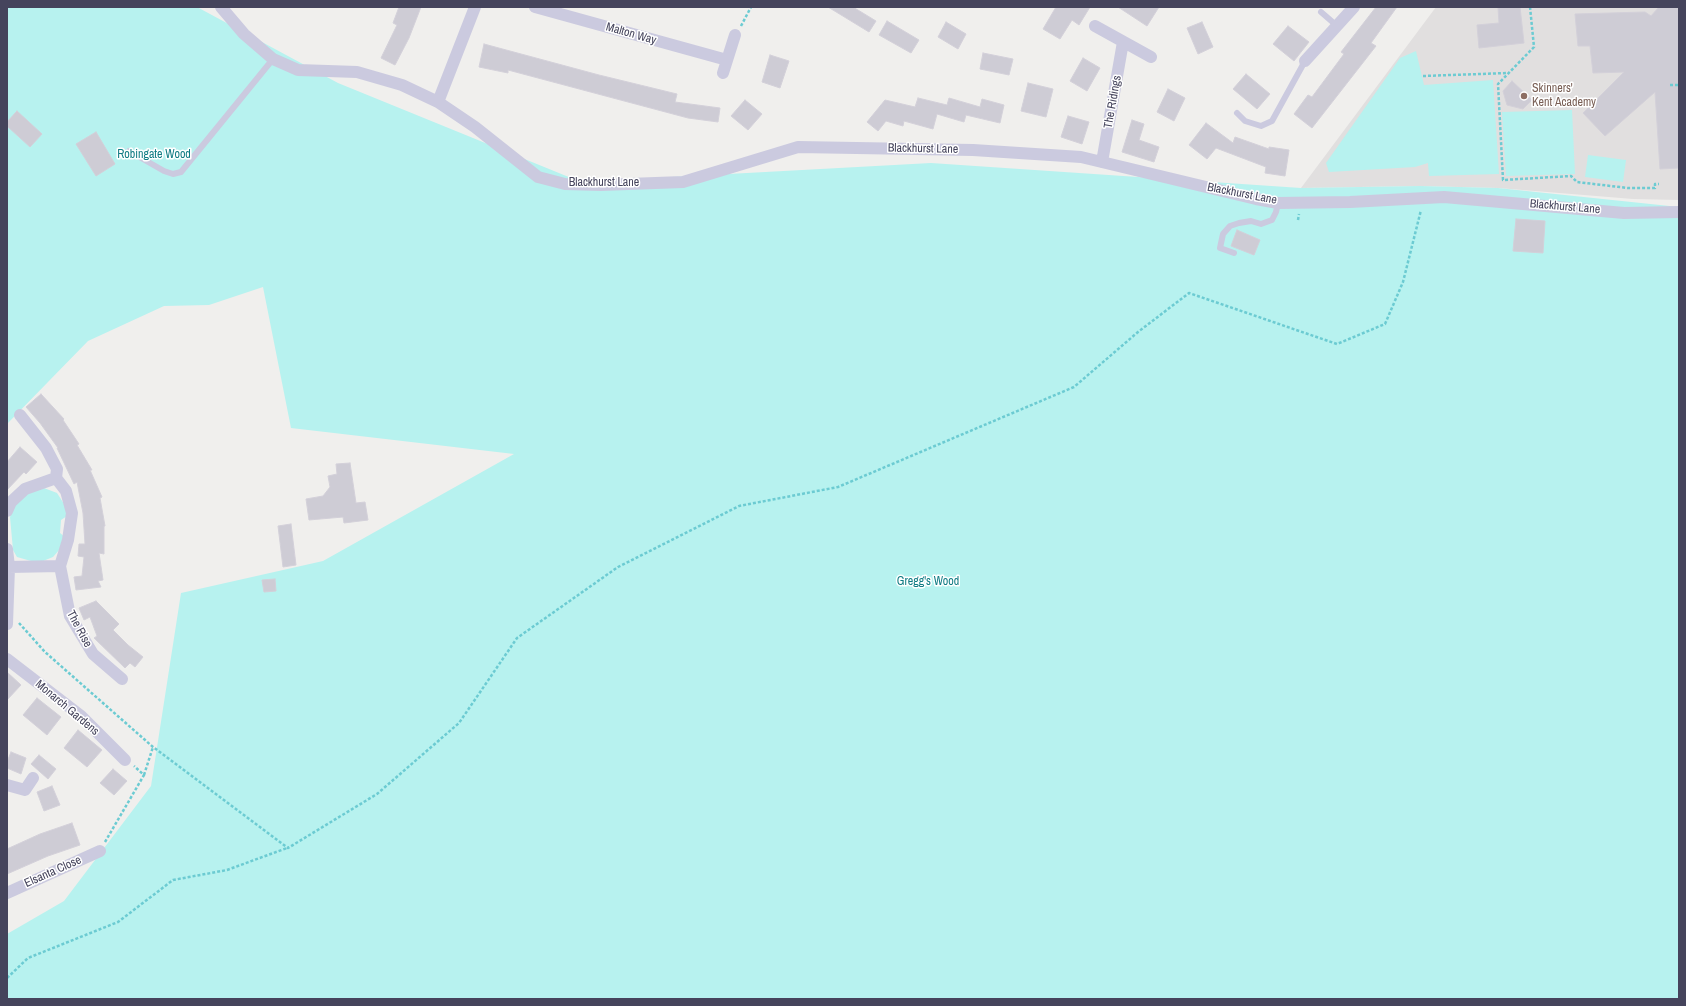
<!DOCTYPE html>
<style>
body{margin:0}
#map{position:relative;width:1686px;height:1006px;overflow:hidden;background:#f0efed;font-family:"Archivo Narrow",sans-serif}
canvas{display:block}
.frame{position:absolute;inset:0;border:8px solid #45445c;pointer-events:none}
</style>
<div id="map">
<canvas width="1686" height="1006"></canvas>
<div class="frame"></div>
</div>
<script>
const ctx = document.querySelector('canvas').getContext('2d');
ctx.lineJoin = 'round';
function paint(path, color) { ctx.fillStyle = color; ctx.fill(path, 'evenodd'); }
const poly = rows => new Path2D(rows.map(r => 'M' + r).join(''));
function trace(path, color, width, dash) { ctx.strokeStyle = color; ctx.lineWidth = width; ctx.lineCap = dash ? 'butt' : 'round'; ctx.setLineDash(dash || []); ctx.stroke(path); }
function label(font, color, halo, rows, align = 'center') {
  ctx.font = font + ' "Archivo Narrow",sans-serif'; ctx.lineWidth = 3; ctx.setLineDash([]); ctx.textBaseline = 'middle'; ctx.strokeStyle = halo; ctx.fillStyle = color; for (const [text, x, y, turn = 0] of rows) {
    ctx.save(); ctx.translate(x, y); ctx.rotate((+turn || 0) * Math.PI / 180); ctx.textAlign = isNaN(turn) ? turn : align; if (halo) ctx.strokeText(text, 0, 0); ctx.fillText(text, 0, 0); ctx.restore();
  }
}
const education = poly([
 [1436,7,1679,7,1679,200,1633,199,1498,188,1420,186,1301,188]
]);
const green = poly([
 [7,7,197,7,338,83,581,182,931,163,1301,188,1420,186,1498,188,1679,207,1679,999,7,999,7,934,64,901,151,786,181,593,323,561,514,454,291,428,263,287,209,305,164,306,88,341,7,424],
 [1416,51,1424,85,1493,80,1499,174,1429,176,1428,163,1415,167,1329,172,1326,163,1400,58],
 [1572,110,1575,174,1506,176,1502,112],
 [1588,155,1626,160,1623,182,1585,177],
 [44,488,57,493,66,507,67,516,61,520,60,533,65,537,60,549,53,557,43,561,31,561,17,557,13,550,10,517,14,504,28,493]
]);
const building = poly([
 [399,7,421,7,409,38,395,65,381,58,397,25,393,23,399,7],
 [828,7,853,7,876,21,869,32,828,7],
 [1056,7,1090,7,1079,25,1072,20,1060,39,1043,29,1056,7],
 [1118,7,1159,7,1147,26,1118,7],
 [1376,7,1397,7,1371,43,1376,46,1312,128,1294,114,1308,95,1312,97,1344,54,1341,52,1376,7],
 [1498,7,1520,7,1524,43,1479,48,1477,25,1499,23,1498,7],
 [1659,7,1679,7,1679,168,1660,169,1655,92,1605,136,1583,113,1624,72,1593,73,1590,46,1578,46,1575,14,1645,12,1651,16,1659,7],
 [887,21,919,40,911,53,879,35,887,21],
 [946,22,966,34,958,49,938,37,946,22],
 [1202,22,1213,47,1198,54,1187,28,1202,22],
 [1288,26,1309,42,1294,61,1273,44,1288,26],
 [484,44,599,75,677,94,675,102,720,108,718,122,688,118,508,70,508,73,479,67,484,44],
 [983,53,1013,59,1009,75,980,69,983,53],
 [770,55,789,61,780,88,762,82,770,55],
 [1083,58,1100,68,1087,91,1070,81,1083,58],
 [1246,74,1270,94,1257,109,1233,89,1246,74],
 [1512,81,1532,100,1523,109,1507,105,1503,91,1512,81],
 [1028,83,1053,89,1046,117,1021,111,1028,83],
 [1168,89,1185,98,1174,121,1157,112,1168,89],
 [918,98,947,105,949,98,980,107,982,99,1004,105,1000,123,966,115,964,122,937,114,933,129,904,121,903,126,886,121,878,131,867,122,885,100,915,107,918,98],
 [745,100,762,114,748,130,731,116,745,100],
 [17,111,42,134,30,147,7,126,7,122,17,111],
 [1068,116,1089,122,1082,144,1061,137,1068,116],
 [1132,120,1144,124,1139,140,1159,147,1154,162,1122,152,1132,120],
 [1206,123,1233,143,1235,137,1269,149,1269,147,1289,150,1285,176,1265,173,1266,167,1216,148,1207,159,1189,145,1206,123],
 [96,132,115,164,96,176,76,144,96,132],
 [1516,219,1545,221,1543,253,1513,251,1516,219],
 [1237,230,1260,240,1254,255,1231,246,1237,230],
 [41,394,64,419,63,420,79,444,77,445,92,470,90,470,102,497,100,498,105,526,104,526,104,554,99,553,103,580,98,581,101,587,76,590,74,577,82,576,84,557,78,556,79,544,85,544,83,513,77,482,74,484,57,448,58,448,40,423,26,407,41,394],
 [20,447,37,462,26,474,24,472,7,490,7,462,20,447],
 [350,463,356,503,365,502,368,520,344,523,343,517,309,520,306,499,323,496,330,487,328,476,337,474,336,464,350,463],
 [291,524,296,565,283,567,278,526,291,524],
 [275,579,276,591,264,592,262,580,275,579],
 [96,601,119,624,113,630,128,645,143,657,135,667,130,663,125,668,94,638,97,636,90,617,84,620,79,608,96,601],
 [7,672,21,685,7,700,7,672],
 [37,698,61,717,47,735,23,715,37,698],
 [78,730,102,750,87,767,64,748,78,730],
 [11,752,26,758,21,774,7,768,7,762,11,752],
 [39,755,56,769,48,779,31,764,39,755],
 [113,769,127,781,114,795,100,783,113,769],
 [52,786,60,805,44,811,37,792,52,786],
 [72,823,80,845,48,856,7,874,7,849,40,834,72,823]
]);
const path = poly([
 [1530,7,1534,47,1498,84,1503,180,1571,176,1577,182,1628,188,1655,188,1655,184,1659,184],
 [741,26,751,7],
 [1423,76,1508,73],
 [1670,85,1679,85],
 [1298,220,1299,214],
 [19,623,45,652,153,747,288,848,377,794,459,723,517,638,618,567,739,506,838,487,1074,387,1138,332,1189,293,1337,344,1385,324,1403,282,1421,210],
 [144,775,153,747],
 [105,842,144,775,134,766],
 [7,978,28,958,118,922,173,880,227,870,287,848]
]);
const service = poly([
 [1321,12,1336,25],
 [1237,113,1245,121,1261,126,1272,121,1305,61],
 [129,151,164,171,173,174,181,172,273,59],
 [1234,253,1220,248,1223,234,1230,226,1239,223,1251,221,1261,224,1272,220,1276,212,1278,203]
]);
const minor = poly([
 [221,7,244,34,273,59,298,70,357,72,402,85,438,102,475,127,538,177,565,184,601,185,683,182,798,147,973,150,1081,157,1256,199,1278,203,1350,202,1444,197,1624,213,1679,212],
 [535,7,727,60],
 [1095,26,1151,57],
 [1305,61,1354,7],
 [723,73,735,35],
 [438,102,475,7],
 [1102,162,1123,42],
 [20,415,46,448,57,469,56,478],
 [7,511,11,502,25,489,56,478,66,491,72,513,68,540,60,566,9,567],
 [7,549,9,567,7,624],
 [60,566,70,616,93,654,122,679],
 [7,659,81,716,125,760],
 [7,785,25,790,33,778],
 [7,893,100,851]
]);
const markers = [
 [1524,96,4,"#8d6e63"]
];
const streetNames = [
 ["Malton Way",631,34,16],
 ["The Ridings",1113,102,-80],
 ["Blackhurst Lane",923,149,1],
 ["Blackhurst Lane",604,183],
 ["Blackhurst Lane",1242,194,11],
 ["Blackhurst Lane",1565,207,5],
 ["The Rise",79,629,62],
 ["Monarch Gardens",67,708,40],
 ["Elsanta Close",53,872,-24]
];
const educationNames = [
 ["Skinners'",1532,89],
 ["Kent Academy",1532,103]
];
const parkNames = [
 ["Robingate Wood",154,155],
 ["Gregg's Wood",928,582]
];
paint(education, '#e1dfdf');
paint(green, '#b7f2ef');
paint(building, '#ceccd5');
trace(building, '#d3d0d9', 1);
trace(path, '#6ccbd2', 2.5, [3, 2]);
trace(service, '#cbcadf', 6);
trace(minor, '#cbcadf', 12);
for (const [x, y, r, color] of markers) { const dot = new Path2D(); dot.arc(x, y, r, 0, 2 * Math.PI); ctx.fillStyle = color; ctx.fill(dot); trace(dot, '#fff', 1.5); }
label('12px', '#45445c', '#fff', streetNames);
label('12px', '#785e54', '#fff', educationNames, 'left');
label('12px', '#0f7b83', '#fff', parkNames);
</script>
